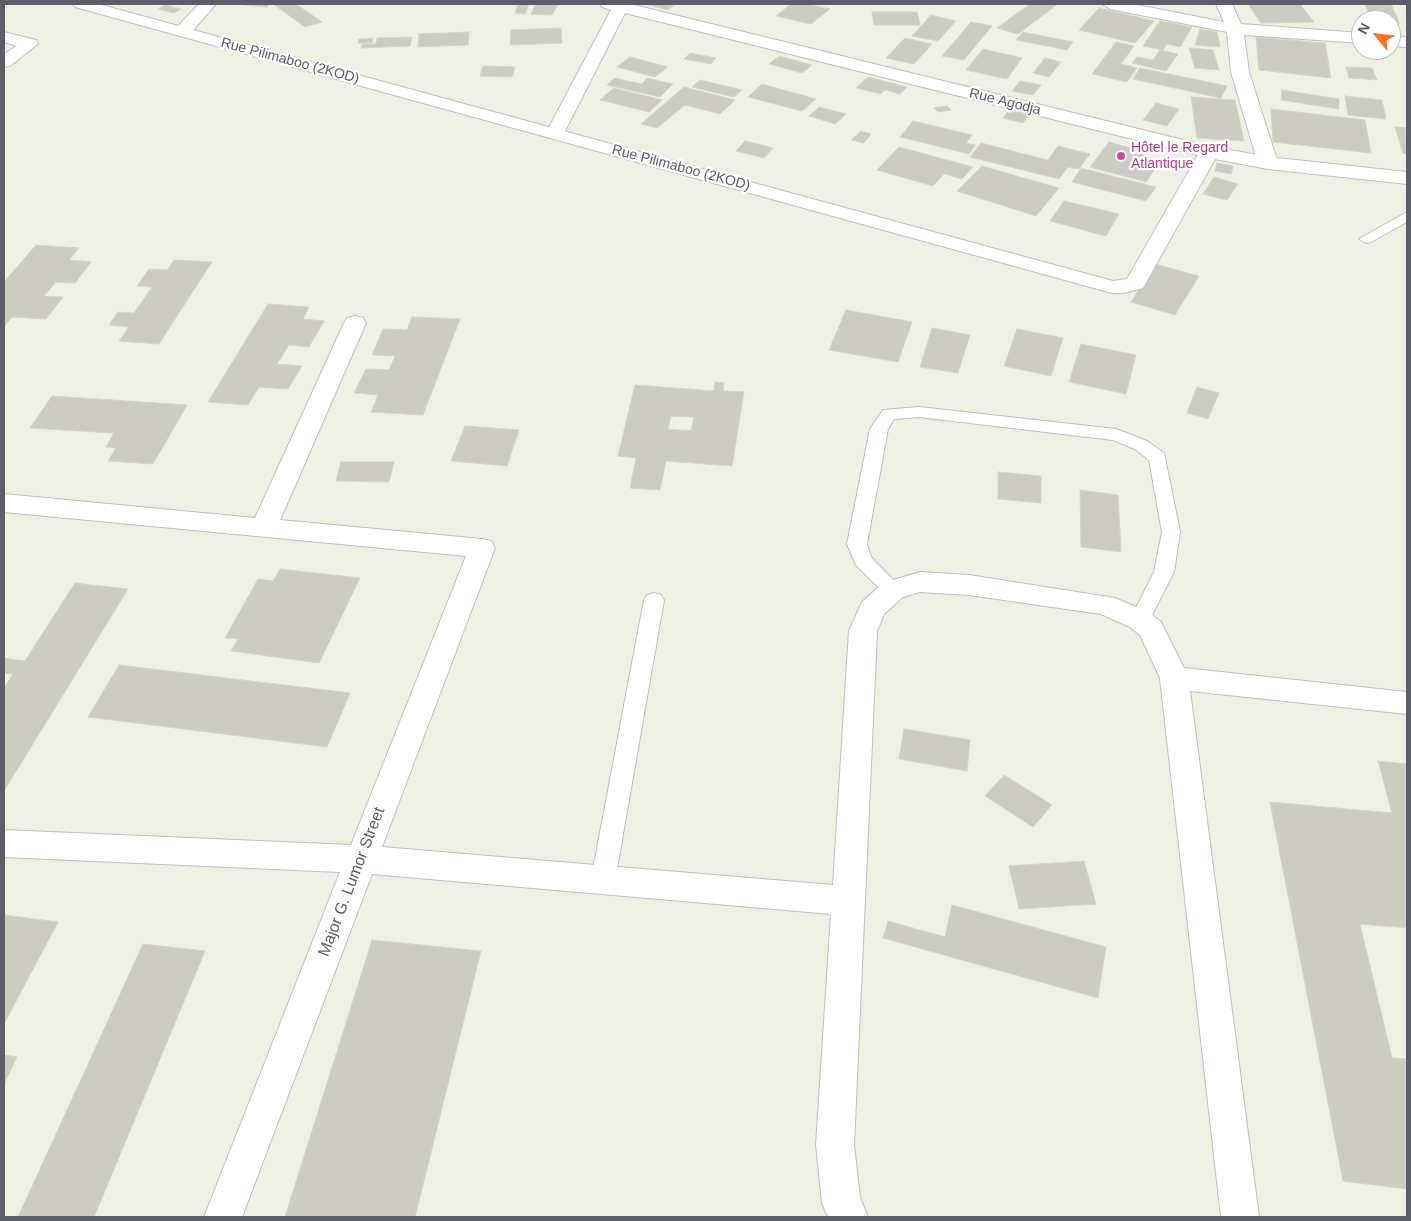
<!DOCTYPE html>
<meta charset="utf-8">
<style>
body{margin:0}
#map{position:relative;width:1411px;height:1221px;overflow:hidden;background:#eff0e4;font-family:Arial,sans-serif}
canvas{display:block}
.frame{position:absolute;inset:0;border:5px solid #5c5d66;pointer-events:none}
.north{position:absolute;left:1351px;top:10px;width:50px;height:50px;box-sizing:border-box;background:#fff;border:1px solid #bebec2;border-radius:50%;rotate:298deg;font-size:14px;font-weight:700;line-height:20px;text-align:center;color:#5c5d66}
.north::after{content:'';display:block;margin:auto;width:18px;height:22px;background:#f97221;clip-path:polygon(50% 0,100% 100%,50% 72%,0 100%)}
</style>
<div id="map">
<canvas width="1411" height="1221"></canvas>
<div class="frame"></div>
<div class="north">N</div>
</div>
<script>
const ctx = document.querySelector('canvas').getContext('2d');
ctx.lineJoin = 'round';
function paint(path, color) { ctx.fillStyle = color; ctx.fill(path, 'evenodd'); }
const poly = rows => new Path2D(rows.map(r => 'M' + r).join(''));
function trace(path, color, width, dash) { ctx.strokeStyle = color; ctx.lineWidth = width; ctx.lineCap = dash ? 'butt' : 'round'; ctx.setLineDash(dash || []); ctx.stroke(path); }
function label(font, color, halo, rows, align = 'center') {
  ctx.font = font + ' Arial,sans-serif'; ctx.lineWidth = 4.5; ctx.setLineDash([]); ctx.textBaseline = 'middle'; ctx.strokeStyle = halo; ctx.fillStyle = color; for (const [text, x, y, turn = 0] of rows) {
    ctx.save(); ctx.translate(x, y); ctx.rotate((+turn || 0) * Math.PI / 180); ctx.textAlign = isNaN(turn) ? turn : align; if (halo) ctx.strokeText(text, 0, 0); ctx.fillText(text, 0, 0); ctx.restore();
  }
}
const building = poly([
 [233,4,269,4,267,7,233,4],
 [273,4,296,4,322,22,305,27,273,4],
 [518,4,529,4,525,14,515,13,518,4],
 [536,4,558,4,552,15,531,14,536,4],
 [645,4,675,4,668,10,645,4],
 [791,4,806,4,830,9,811,24,776,16,791,4],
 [1030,4,1058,4,1018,34,997,28,1030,4],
 [1248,4,1300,4,1314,22,1261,23,1248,4],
 [1365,4,1391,4,1400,24,1391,24,1391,20,1371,20,1365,4],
 [165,5,181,9,174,13,158,9,165,5],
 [1099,8,1154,21,1135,43,1079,30,1099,8],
 [872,12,917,12,920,25,874,25,872,12],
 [931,15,956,21,938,41,912,36,931,15],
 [1160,21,1192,27,1180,47,1167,44,1163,50,1143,46,1160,21],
 [971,22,992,26,964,60,942,56,971,22],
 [561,28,562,43,510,45,511,30,561,28],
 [1200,29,1217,32,1220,47,1195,45,1200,29],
 [469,32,468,45,418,47,419,34,469,32],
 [1023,32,1073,42,1067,50,1016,40,1023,32],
 [412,37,410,46,361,48,362,44,376,44,377,38,412,37],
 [1256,37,1325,43,1331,78,1259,70,1256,37],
 [373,38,372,43,358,43,359,39,373,38],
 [905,38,932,44,914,64,886,58,905,38],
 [1116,42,1134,46,1121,64,1137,68,1127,82,1092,74,1116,42],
 [1189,48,1213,50,1219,70,1195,68,1189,48],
 [983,49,1022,58,1007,79,966,70,983,49],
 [1160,50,1178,54,1166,71,1132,63,1137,57,1153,60,1160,50],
 [690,53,716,58,711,64,684,59,690,53],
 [779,56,812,65,802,73,769,64,779,56],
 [630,57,668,67,655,77,617,67,630,57],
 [1045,58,1061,62,1049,77,1033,73,1045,58],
 [483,66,515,67,512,77,480,76,483,66],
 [1346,67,1372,68,1377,80,1349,78,1346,67],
 [1140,68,1227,86,1221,98,1133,79,1140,68],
 [868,77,907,87,900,94,885,90,881,94,856,88,868,77],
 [615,78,642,84,647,78,673,84,660,97,607,85,615,78],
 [700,80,742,90,734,97,692,87,700,80],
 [1020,81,1041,85,1033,95,1012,91,1020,81],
 [762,84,816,99,802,111,748,97,762,84],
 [684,87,735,100,720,114,685,105,657,128,641,124,684,87],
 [614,88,662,100,649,112,600,100,614,88],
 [1282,90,1339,99,1339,109,1281,100,1282,90],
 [1345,96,1382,100,1386,119,1348,115,1345,96],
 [1191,97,1235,100,1244,141,1197,138,1191,97],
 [1156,103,1179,109,1167,126,1143,120,1156,103],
 [947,106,951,110,938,112,934,108,947,106],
 [819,107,846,114,835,124,809,116,819,107],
 [1271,109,1365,120,1371,153,1273,142,1271,109],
 [1009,110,1029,115,1023,123,1003,118,1009,110],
 [913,121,972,135,966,143,975,145,969,154,900,137,913,121],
 [1395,127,1407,128,1407,154,1403,153,1395,127],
 [861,131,871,134,864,143,851,140,861,131],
 [745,141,773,148,764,158,736,151,745,141],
 [1109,142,1146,152,1142,158,1160,162,1146,182,1090,167,1109,142],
 [981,143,1048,160,1058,146,1090,154,1079,169,1068,167,1059,179,970,157,981,143],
 [899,147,973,167,962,179,944,174,933,186,877,170,899,147],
 [1217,163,1233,166,1231,174,1215,171,1217,163],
 [982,166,1059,188,1036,216,957,191,982,166],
 [1081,168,1156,187,1146,201,1072,182,1081,168],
 [1214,177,1238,184,1227,200,1203,194,1214,177],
 [1064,201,1119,214,1106,236,1050,221,1064,201],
 [36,245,79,248,69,260,91,262,75,283,56,282,44,296,63,297,46,319,12,317,4,327,4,282,36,245],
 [174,260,212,262,159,344,119,341,129,327,109,325,118,312,134,313,152,287,137,286,149,269,167,270,174,260],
 [1155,264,1199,276,1175,315,1131,302,1155,264],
 [268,304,309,307,303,319,324,321,309,347,289,345,277,364,302,366,288,389,259,387,248,405,208,402,268,304],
 [846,310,912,322,898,362,829,350,846,310],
 [412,317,460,319,423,415,371,412,378,395,354,393,366,369,389,370,395,356,372,355,383,329,407,330,412,317],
 [932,328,970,335,958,373,920,367,932,328],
 [1017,329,1063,338,1051,376,1004,366,1017,329],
 [1081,344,1136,355,1126,394,1069,382,1081,344],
 [715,382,724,383,723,391,744,392,732,466,666,461,660,490,630,488,636,458,618,456,635,385,714,391,715,382],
 [671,416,694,417,691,431,668,429,671,416],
 [1197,387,1219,393,1208,419,1187,413,1197,387],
 [52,396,187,405,153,464,108,461,116,448,106,447,114,433,30,428,52,396],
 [465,426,519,430,507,466,451,461,465,426],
 [341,462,394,462,389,482,336,481,341,462],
 [998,472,1041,476,1041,503,998,499,998,472],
 [1080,490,1118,495,1121,552,1081,547,1080,490],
 [280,569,360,578,319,663,231,651,238,639,225,638,258,579,273,581,280,569],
 [75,583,128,589,4,791,4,688,13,674,4,673,4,658,25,661,75,583],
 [119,665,350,693,327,747,88,717,119,665],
 [904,729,970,740,967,771,899,759,904,729],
 [1378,761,1407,764,1407,928,1360,924,1392,1058,1407,1059,1407,1189,1343,1181,1270,802,1392,813,1378,761],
 [1004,775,1052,805,1033,827,985,796,1004,775],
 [1084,861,1096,904,1019,909,1009,866,1084,861],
 [952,905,1106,947,1098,998,883,938,888,921,945,937,952,905],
 [4,915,58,922,4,1024,4,915],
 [372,940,481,951,415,1217,285,1217,372,940],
 [143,944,205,951,94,1217,18,1217,143,944],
 [4,1055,17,1057,4,1084,4,1055]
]);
const lane = poly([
 [1407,212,1407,222,1371,242,1366,243,1359,239,1407,212],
 [919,407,1116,429,1147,441,1164,453,1180,532,1174,572,1147,625,1140,627,1133,625,1130,620,1154,572,1162,532,1149,460,1135,449,1113,440,919,417,894,419,888,429,867,544,871,557,903,590,900,595,893,597,886,595,856,565,847,544,870,429,883,410,919,407],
 [654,593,661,595,664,600,615,880,611,887,603,890,595,887,591,880,644,600,647,595,654,593]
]);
const street = poly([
 [199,4,216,4,189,35,177,35,175,31,177,27,199,4],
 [600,4,630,4,1216,148,1218,152,1216,156,1209,158,625,13,564,133,562,137,555,139,548,137,546,133,611,10,602,7,600,4],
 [1102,4,1133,4,1224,22,1216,4,1232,4,1241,24,1361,33,1361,43,1244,35,1249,72,1278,163,1275,167,1268,169,1261,167,1258,163,1231,72,1227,32,1110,9,1102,4],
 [4,32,36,40,38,44,10,66,4,67,4,54,17,46,4,42,4,32],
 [1391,36,1407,37,1407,47,1391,46,1391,36],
 [355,316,363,318,366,323,280,520,482,539,491,541,495,548,382,847,833,885,849,631,862,602,883,583,920,572,969,575,1115,598,1150,613,1161,622,1184,668,1407,692,1407,714,1190,691,1259,1217,1221,1217,1160,678,1140,635,1130,627,1101,614,969,595,920,592,903,597,884,614,877,631,854,1145,860,1198,868,1217,828,1217,822,1203,816,1145,831,914,372,874,242,1217,204,1217,340,872,4,857,4,830,351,845,466,556,4,512,4,494,255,518,344,323,347,318,355,316]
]);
const secondary = poly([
 [73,4,98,4,1113,281,1127,279,1202,148,1209,146,1268,157,1407,172,1407,184,1268,169,1215,159,1143,288,1124,293,1112,293,75,7,73,4]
]);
const markers = [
 [1121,156,5,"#d1479c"]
];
const farStreetnames = [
 ["Rue Pilimaboo (2KOD)",290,61,15],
 ["Rue Agodja",1005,102,14],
 ["Rue Pilimaboo (2KOD)",681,168,15]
];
const farHotelnames = [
 ["Hôtel le Regard",1131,148],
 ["Atlantique",1131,164]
];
const streetNames = [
 ["Major G. Lumor Street",352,882,-69]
];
paint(building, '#cdccc3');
trace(building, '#d5d5c2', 1);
trace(lane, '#bebfc6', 2);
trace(street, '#bebfc6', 2);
trace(secondary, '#c0c1ca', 2);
paint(lane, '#fff');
paint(street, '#fff');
paint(secondary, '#fff');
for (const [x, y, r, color] of markers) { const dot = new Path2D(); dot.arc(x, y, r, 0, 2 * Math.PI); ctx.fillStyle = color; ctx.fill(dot); trace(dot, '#fff', 2); }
label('14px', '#5c5d66', '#fff', farStreetnames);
label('14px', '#b23c85', '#fff', farHotelnames, 'left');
label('16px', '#5c5d66', '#fff', streetNames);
</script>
